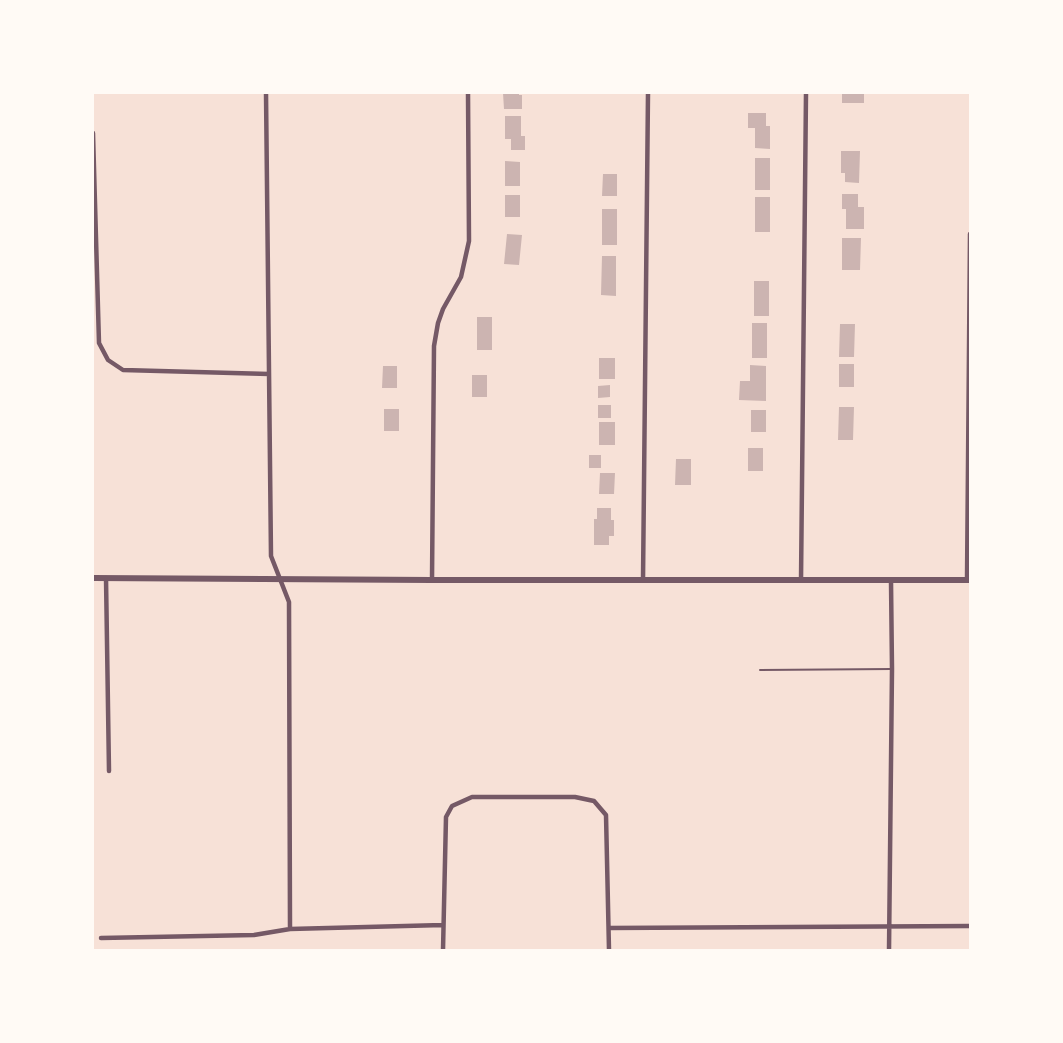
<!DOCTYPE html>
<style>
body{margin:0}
#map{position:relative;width:1063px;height:1043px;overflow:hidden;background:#f7e1d7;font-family:"IBM Plex Serif",serif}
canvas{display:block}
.frame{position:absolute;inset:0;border:94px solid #fffaf5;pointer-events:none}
</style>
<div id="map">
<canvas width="1063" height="1043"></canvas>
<div class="frame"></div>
</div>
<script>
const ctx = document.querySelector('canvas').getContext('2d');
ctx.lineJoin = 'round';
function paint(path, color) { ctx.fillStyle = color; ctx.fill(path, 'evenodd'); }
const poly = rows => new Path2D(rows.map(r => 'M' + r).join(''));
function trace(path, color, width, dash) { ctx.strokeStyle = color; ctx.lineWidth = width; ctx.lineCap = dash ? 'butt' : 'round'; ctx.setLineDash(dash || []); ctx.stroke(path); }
const building = poly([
 [503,93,519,93,519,95,522,95,522,109,504,109],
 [842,93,864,93,864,103,842,103],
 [748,113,766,113,766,126,770,126,770,149,755,148,755,128,748,128],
 [505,116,521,116,521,136,525,136,525,150,511,150,511,139,505,139],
 [841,151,860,151,859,183,845,182,845,173,841,173],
 [755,158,770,158,770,190,755,190],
 [505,161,520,162,520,186,505,186],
 [603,174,617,174,617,196,602,196],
 [842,194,858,194,858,207,864,207,864,229,846,229,846,209,842,209],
 [505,195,520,195,520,217,505,217],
 [755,197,770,197,770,232,755,232],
 [602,209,617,209,617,245,602,245],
 [507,234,522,235,519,265,504,264],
 [842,238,861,238,860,270,842,270],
 [602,256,616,256,616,296,601,295],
 [754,281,769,281,769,316,754,316],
 [477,317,492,317,492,350,477,350],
 [752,323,767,323,767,358,752,358],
 [840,324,855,324,854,357,839,357],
 [599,358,615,358,615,379,599,379],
 [839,364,854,364,854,387,839,387],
 [750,365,766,366,766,401,739,400,740,381,750,381],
 [383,366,397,366,397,388,382,388],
 [472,375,487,375,487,397,472,397],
 [610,385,610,397,598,398,598,386],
 [598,405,611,405,611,418,598,418],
 [839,407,854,407,853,440,838,440],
 [384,409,399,409,399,431,384,431],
 [751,410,766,410,766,432,751,432],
 [599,422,615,422,615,445,599,445],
 [748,448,763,448,763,471,748,471],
 [589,455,601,455,601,468,589,468],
 [676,459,691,459,691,485,675,485],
 [600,473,615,473,614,494,599,494],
 [597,508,611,508,611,520,614,520,614,536,609,536,609,545,594,545,594,519,597,519]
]);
const service = poly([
 [760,670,892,669]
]);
const minor = poly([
 [266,93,271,556,289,602,290,929],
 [93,133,99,343,108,360,123,370,269,374],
 [106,578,109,771],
 [432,580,434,346,438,323,443,309,461,277,469,241,468,93],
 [643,580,648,93],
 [801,580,806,93],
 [967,580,970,234],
 [609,928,970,926],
 [101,938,254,935,290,929,443,925],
 [443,950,446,817,452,806,472,797,575,797,594,801,606,815,609,950],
 [889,950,892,669,891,581]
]);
const tertiary = poly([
 [93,578,432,580,970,580]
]);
paint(building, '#ccb4b1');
trace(service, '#755966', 2);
trace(minor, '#755966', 4.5);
trace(tertiary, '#755966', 6);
</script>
